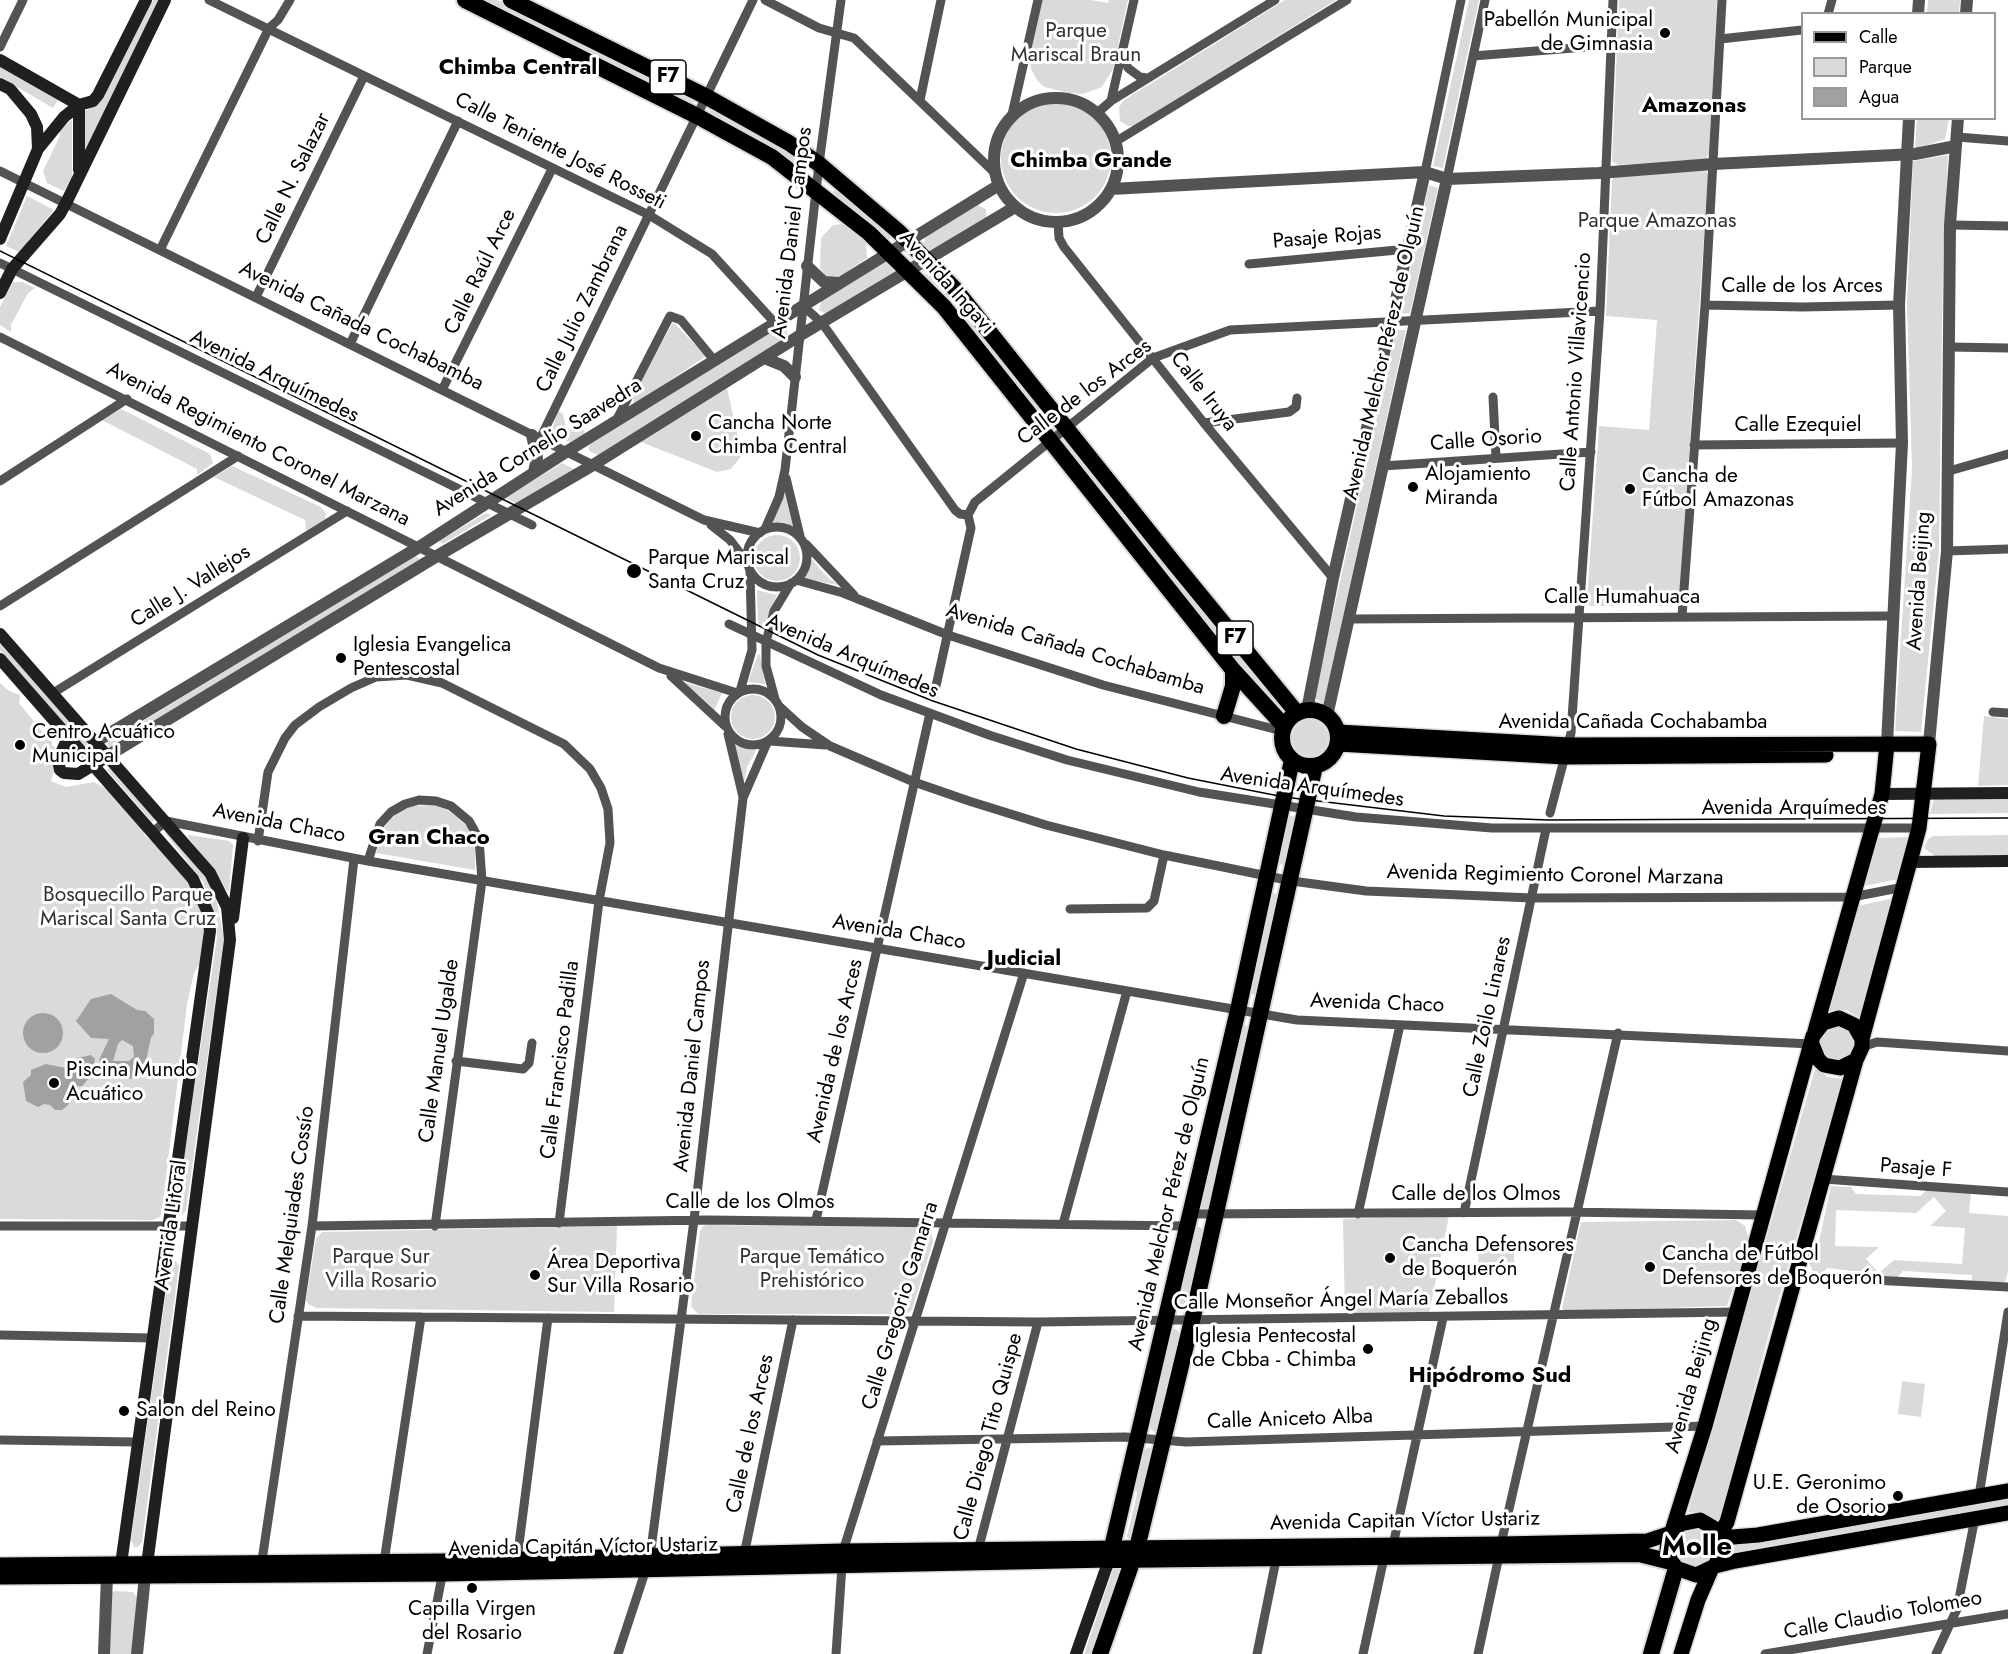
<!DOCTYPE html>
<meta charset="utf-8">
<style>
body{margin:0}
#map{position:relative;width:2008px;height:1654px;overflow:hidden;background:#fff;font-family:Jost,sans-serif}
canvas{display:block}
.legend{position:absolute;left:1801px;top:12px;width:195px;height:108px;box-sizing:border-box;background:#fff;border:2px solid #999;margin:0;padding:8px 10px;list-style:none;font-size:18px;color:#000}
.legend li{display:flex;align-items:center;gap:12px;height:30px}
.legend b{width:30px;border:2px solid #999}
</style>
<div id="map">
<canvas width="2008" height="1654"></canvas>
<ul class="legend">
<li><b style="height:8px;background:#000"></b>Calle</li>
<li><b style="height:16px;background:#dadada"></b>Parque</li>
<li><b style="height:16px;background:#a1a1a1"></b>Agua</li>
</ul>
</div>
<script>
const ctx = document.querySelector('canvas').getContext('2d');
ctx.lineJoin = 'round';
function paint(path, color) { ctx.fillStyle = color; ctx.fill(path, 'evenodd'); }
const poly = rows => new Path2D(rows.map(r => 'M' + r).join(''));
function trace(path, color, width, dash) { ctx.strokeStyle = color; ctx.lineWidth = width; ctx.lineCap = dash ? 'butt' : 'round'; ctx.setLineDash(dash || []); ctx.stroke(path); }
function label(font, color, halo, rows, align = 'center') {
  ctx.font = font + ' Jost,sans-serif'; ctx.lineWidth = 6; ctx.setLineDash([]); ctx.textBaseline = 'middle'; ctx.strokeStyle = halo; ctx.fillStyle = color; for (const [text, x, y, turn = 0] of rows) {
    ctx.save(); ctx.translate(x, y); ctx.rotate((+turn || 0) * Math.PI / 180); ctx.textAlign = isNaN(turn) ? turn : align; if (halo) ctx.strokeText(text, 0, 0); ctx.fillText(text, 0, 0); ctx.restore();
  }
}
const green = poly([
 [153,0,160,0,85,150,85,111,97,104,102,96],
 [480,0,497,0,693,96,696,100,690,104],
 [1042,0,1091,0,1108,3,1109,0,1128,0,1113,69,1102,87,1083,94,1069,93,1044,87,1037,80,1031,69,1030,56],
 [1285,0,1336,0,1133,126,1128,126,1120,121,1119,107,1124,100],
 [1469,0,1479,0,1443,168,1433,166],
 [1619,0,1717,0,1709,154,1706,159,1618,165,1612,161],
 [1928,0,1960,0,1959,13,1927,13],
 [0,67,58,100,53,108,0,77],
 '1001 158a55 55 0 1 1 110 0a55 55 0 1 1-110 0Z',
 [717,109,804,161,804,166,799,168,710,113,710,110],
 [1917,119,1949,119,1945,139,1915,149],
 [72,120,72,178,64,191,47,183,43,171,59,138,61,127],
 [1948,155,1943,263,1939,549,1921,732,1895,731,1912,468,1907,305,1913,161],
 [1705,171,1708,174,1704,235,1679,601,1672,606,1589,606,1587,600,1599,426,1649,430,1657,320,1606,316,1612,180,1615,176],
 [1429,185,1438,188,1410,313,1400,314],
 [835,187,893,236,893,238,886,240,833,194],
 [27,196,54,210,19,252,6,246],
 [977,205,986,209,986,218,932,250,924,245,925,237],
 [844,224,866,241,867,258,837,278,831,278,825,275,820,268,821,238,833,225],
 [884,263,890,263,894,267,894,273,826,314,819,310,821,301],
 [927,272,955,299,1055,425,1050,430,924,276],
 [13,282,22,282,35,288,28,293,11,325,11,332,0,325,0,307],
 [673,322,706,356,634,405,633,396],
 [784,323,788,323,787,338,598,455,589,451,589,445],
 [1396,330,1406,330,1324,703,1312,697,1322,662],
 [727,388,742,455,731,469,717,472,641,442],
 [121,409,210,454,213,463,197,475,197,469,102,420],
 [558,411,563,414,566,427,575,432,584,430,585,434,570,442,556,438,552,429],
 [1068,443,1257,678,1289,708,1277,714,1064,447],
 [562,463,578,471,521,506,505,498],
 [232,466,321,507,326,514,325,519,306,531,305,520,214,477],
 [783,486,789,512,793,526,773,523],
 [486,513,491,515,443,544,439,541],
 '754 558a23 23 0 1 1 46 0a23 23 0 1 1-46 0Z',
 [415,556,420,559,109,748,107,743],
 [812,559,824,574,838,585,804,579],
 [757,590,777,595,763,627,758,624],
 [0,644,51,700,95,750,90,753,0,650],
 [758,654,760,655,765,684,748,682],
 [684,682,722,693,714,711,713,708],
 [0,683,9,691,20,695,19,703,48,739,52,736,52,745,60,753,51,781,66,787,94,782,123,798,141,819,144,835,168,853,185,874,205,915,206,953,194,973,187,1004,162,1210,160,1217,153,1220,0,1219],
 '731 717a22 22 0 1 1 44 0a22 22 0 1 1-44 0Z',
 [1984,716,2008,719,2008,785,1978,786],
 '1292 738a18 18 0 1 1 36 0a18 18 0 1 1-36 0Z',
 [732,744,756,751,747,767,743,788],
 [111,767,156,819,152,822,107,770],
 [1934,799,2008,799,2008,813,1930,814],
 [434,805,449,811,467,826,472,836,475,849,475,870,376,853,384,827,398,812,408,806],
 [1287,815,1297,817,1286,864,1281,865,1278,861],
 [167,831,199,869,215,893,224,939,186,1211,182,1215,176,1211,217,937,216,919,203,882,165,833],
 [189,835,229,841,233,845,229,891,226,890,217,874,187,836],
 [2008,835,2008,855,1935,856,1924,848,1928,839,1933,836],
 [1911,837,1899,879,1864,886,1878,838],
 [1271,893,1278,894,1257,995,1254,995,1249,992],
 [1894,898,1861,1018,1846,1010,1828,1011,1858,906],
 [1245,1025,1250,1030,1210,1206,1204,1210,1199,1207,1241,1026],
 '1820 1043a18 18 0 1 1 36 0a18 18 0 1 1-36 0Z',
 [1815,1069,1828,1077,1843,1079,1776,1307,1719,1522,1701,1513,1688,1512],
 [1831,1186,1851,1187,1856,1194,1920,1196,1927,1190,1971,1192,1969,1213,2008,1216,2008,1272,2005,1282,1972,1283,1972,1275,1903,1271,1897,1278,1870,1277,1875,1273,1867,1266,1860,1272,1827,1268,1821,1275,1815,1275,1808,1261,1812,1250,1818,1246],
 [1934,1197,1946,1211,1930,1226,1965,1228,1962,1264,1894,1260,1879,1273,1866,1259,1879,1247,1835,1246,1836,1210,1916,1213],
 [1449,1216,1429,1313,1345,1314,1343,1219],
 [1736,1220,1745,1226,1749,1240,1727,1306,1564,1311,1562,1308,1581,1222],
 [708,1225,914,1227,925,1228,932,1234,933,1242,912,1310,907,1314,698,1314,691,1306,700,1231,703,1226],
 [617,1226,614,1312,316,1308,308,1304,306,1300,316,1239,322,1232],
 [1196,1227,1200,1227,1205,1232,1186,1308,1181,1313,1176,1309],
 [1478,1248,1514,1248,1514,1274,1479,1275],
 [647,1256,673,1256,671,1269,647,1268],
 [175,1260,179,1266,142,1542,138,1547,134,1547,131,1540,170,1264],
 [1172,1329,1176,1329,1181,1334,1158,1431,1155,1432,1151,1430,1150,1425],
 [1902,1381,1925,1384,1921,1417,1898,1414],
 [1149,1447,1154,1452,1134,1538,1129,1542,1127,1536,1137,1494,1135,1484,1143,1451],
 [2008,1497,2008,1506,1733,1555,1736,1541],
 '1675 1548a19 19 0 1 1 38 0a19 19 0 1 1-38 0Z',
 [1113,1569,1124,1569,1094,1654,1084,1654],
 [115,1591,133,1592,137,1597,132,1654,107,1654,110,1593]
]);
const water = poly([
 [111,994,137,1010,145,1011,154,1019,154,1034,151,1037,145,1066,136,1077,130,1079,107,1077,103,1073,99,1060,109,1039,91,1038,76,1021,91,999],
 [122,1040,133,1046,134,1057,129,1061,113,1061,118,1044],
 '23 1033a20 20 0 1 1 40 0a20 20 0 1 1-40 0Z',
 [91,1055,95,1059,92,1075,82,1086,78,1086,68,1105,62,1110,55,1110,50,1105,44,1104,38,1107,26,1101,23,1082,31,1075,31,1070,46,1064,71,1069,78,1058]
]);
const minor = poly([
 [209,0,649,215,712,254,775,323],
 [765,0,819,28,854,38,996,174],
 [1828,14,1832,0],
 [1720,39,1802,30],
 [0,47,23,0],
 [1123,55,1128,68,1140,77,1147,78],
 [1473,56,1611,45],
 [920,100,941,0],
 [1111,101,1134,0],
 [1096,114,1111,101,1275,0],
 [1011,119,1038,0],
 [1957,137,2008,141],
 [1115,142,1347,0],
 [0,171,704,520,760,533],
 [1425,172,1461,0],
 [1447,179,1485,0],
 [1058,222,1059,238,1064,247,1204,423,1333,578],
 [1950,225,2008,226],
 [160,250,269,28,278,20,290,0],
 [0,263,532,525],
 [1249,264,1408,249],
 [256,297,364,76],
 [802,305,822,323,955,510,960,514,968,515],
 [1705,305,1802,307,1899,305],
 [0,337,659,668,737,693],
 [350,344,458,121],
 [1949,347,2008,348],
 [442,390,552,169],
 [1493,397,1496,458],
 [617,419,670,316,681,320,714,360],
 [1204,423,1289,412,1296,407,1297,398],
 [540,439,753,0],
 [1694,445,1902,443],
 [1383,466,1591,452],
 [1949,471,2008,454],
 [786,478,800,536],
 [0,481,127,399],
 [968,515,975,502,1153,358,1230,330,1600,311],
 [711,525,730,540,749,565],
 '747 557a30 30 0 1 1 60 0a30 30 0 1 1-60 0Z',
 [765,529,779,497,785,470,819,164,841,0],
 [806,544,854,595],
 [1947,551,2008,549],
 [796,580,843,593,948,635,1103,685,1282,731],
 [0,606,238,456],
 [1682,616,1705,305,1722,0],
 [1350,619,1894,616],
 [729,624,881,695,989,735,1067,760,1199,792,1356,817,1492,828,1919,828],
 [671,676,725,726],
 '725 717a28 28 0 1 1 56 0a28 28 0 1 1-56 0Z',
 [740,691,752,650,750,571],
 [53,693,347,511],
 [934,695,971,528,968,515],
 [775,699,766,666,766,642,774,611,791,583],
 [779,706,802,727,830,746,914,782,969,801,1046,825,1164,855,1292,881,1366,891,1532,898,1852,897,1904,887],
 [1993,712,2008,713],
 [728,734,743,797],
 [770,741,825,745],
 [1550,813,1571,733,1600,311,1613,0],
 [153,832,166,821,368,861,1297,1020,1812,1044],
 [258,841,268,772,285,738,295,725,319,707,351,688,376,677,407,675,442,683,564,744,590,769,601,788,608,809,610,843,599,901,559,1223],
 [368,861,380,824,391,812,405,804,419,800,436,801,451,806,469,821,479,839,482,881,435,1226],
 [1070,909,1147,908,1154,901,1164,855],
 [1862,1047,1877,1042,2008,1051],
 [456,1061,523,1069,529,1063,532,1043],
 [1823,1179,2008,1192],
 [1464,1213,1546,829],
 [1190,1214,1566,1212,1763,1215],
 [1358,1214,1400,1025],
 [816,1220,930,713],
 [1063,1224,1127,991],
 [0,1226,192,1226],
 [312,1226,708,1220,1187,1226],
 [1795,1276,2008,1287],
 [298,1316,1038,1322,1737,1312],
 [0,1335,152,1338],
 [0,1440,137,1442],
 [877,1441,1125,1437,1186,1442,1705,1426],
 [1979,1496,2008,1312],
 [1501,1544,1618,1033],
 [1393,1545,1443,1318],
 [977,1554,1038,1322],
 [744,1555,793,1320],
 [517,1560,548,1318],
 [384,1562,421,1317],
 [261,1567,312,1226,354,859],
 [427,1654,443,1571],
 [618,1654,650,1557,694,1220,743,798,767,743],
 [836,1654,843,1551,1024,973],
 [1257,1654,1277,1555],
 [1363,1654,1384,1558],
 [1478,1654,1499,1556],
 [1765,1654,2008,1614],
 [1936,1654,1957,1609,1975,1518]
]);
const tertiary = poly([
 [1918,14,1919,0],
 [1966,14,1967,0],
 '994 160a62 62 0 1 1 124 0a62 62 0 1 1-124 0Z',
 [1111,189,1425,172,1447,179,1599,173,1713,164,1915,154,1956,146],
 [807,266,824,282,839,283],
 [764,358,784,366,795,377],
 [532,435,537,458,534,472],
 [1307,710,1333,578,1425,172],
 [1327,716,1447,179],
 [97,741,419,547,566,452,999,185],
 [1887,744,1902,443,1899,305,1909,118],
 [1929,744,1947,551,1950,225,1958,118],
 [109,755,437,556,593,465,799,336,1015,207],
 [104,1654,107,1576],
 [137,1654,145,1576]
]);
const secondary = poly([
 [0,60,79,105],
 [0,84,10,89,31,114,37,127,38,149],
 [79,170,79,105],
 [0,239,38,149,64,117,79,105,93,101,98,95,146,0],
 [0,293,12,269,60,214,66,203,165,0],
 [0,634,210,873,227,907,230,940,146,1572],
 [0,659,193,879,208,913,210,931,121,1564],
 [69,735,58,760,60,770,64,773,78,774,100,761],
 [1882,794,2008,793],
 [1910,862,2008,861],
 [233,918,243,838],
 [1076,1654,1109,1560]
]);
const primary = poly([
 [1338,732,1569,745,1929,744,1919,828,1862,1039],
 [1338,744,1565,757,1826,755],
 [1815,1031,1882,794,1887,744],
 [1672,1531,1705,1426,1813,1036,1823,1023,1839,1018,1854,1025,1862,1039,1862,1047,1856,1060,1840,1068,1824,1065,1818,1059,1812,1044],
 [1720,1534,1727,1522,1856,1060],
 [1721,1538,1758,1535,2008,1491],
 [1671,1562,1667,1550,1668,1539,1680,1524,1700,1520,1717,1530,1723,1548,1715,1566,1696,1575,1676,1568],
 [0,1565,444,1561,843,1551,1501,1544,1647,1541,1671,1533],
 [1715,1566,1735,1561,2008,1513],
 [0,1577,443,1574,1109,1560],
 [1681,1654,1698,1600,1711,1570]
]);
const trunk = poly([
 [465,0,697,116,772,157,869,233,944,307,1233,670,1284,726],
 [511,0,707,97,789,143,819,164,899,232,955,289,1174,563,1297,713],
 '1282 738a28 28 0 1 1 56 0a28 28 0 1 1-56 0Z',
 [1224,716,1233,686,1233,670],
 [1292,760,1238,1010,1109,1560,1639,1554,1671,1562,1676,1568,1651,1654],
 [1100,1654,1137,1548,1194,1312,1315,766]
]);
const tram = poly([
 [0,251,818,655,933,701,1076,749,1188,778,1284,797,1444,816,1548,820,2008,818]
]);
const markers = [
 [1665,33,6,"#000"],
 [696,436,6,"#000"],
 [1413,487,6,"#000"],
 [1630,489,6,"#000"],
 [634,571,8,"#000"],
 [341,658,6,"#000"],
 [20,745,6,"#000"],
 [54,1083,6,"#000"],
 [1390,1258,6,"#000"],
 [1650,1267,6,"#000"],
 [535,1275,6,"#000"],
 [1368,1349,6,"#000"],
 [124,1411,6,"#000"],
 [1898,1496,6,"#000"],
 [472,1588,6,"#000"]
];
const shields = [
 [668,77,36],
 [1235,638,36]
];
const shieldNames = [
 ["F7",668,77],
 ["F7",1235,638]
];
const poiNames = [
 ["Pabellón Municipal",1653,21,"right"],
 ["de Gimnasia",1653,45,"right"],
 ["Cancha Norte",708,424],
 ["Chimba Central",708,448],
 ["Alojamiento",1425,475],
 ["Miranda",1425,499],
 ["Cancha de",1642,477],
 ["Fútbol Amazonas",1642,501],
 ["Parque Mariscal",648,559],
 ["Santa Cruz",648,583],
 ["Iglesia Evangelica",353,646],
 ["Pentescostal",353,670],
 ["Centro Acuático",32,733],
 ["Municipal",32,757],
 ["Piscina Mundo",66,1071],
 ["Acuático",66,1095],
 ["Cancha Defensores",1402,1246],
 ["de Boquerón",1402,1270],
 ["Cancha de Fútbol",1662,1255],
 ["Defensores de Boquerón",1662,1279],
 ["Área Deportiva",547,1263],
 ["Sur Villa Rosario",547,1287],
 ["Iglesia Pentecostal",1356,1337,"right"],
 ["de Cbba - Chimba",1356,1361,"right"],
 ["Salon del Reino",136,1411],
 ["U.E. Geronimo",1886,1484,"right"],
 ["de Osorio",1886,1508,"right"],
 ["Capilla Virgen",472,1610,"center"],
 ["del Rosario",472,1634,"center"]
];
const parkNames = [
 ["Parque",1076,32],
 ["Mariscal Braun",1076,56],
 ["Parque Amazonas",1657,222],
 ["Bosquecillo Parque",128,896],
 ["Mariscal Santa Cruz",128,920],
 ["Parque Sur",381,1258],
 ["Villa Rosario",381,1282],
 ["Parque Temático",812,1258],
 ["Prehistórico",812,1282]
];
const streetNames = [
 ["Calle Teniente José Rosseti",560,152,27],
 ["Calle N. Salazar",294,179,-64],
 ["Avenida Daniel Campos",793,233,-83],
 ["Pasaje Rojas",1327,238,-5],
 ["Calle Raúl Arce",481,272,-64],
 ["Avenida Ingavi",946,283,48],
 ["Calle de los Arces",1802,287],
 ["Calle Julio Zambrana",583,309,-64],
 ["Avenida Cañada Cochabamba",361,327,26],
 ["Avenida Melchor Pérez de Olguín",1385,353,-77],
 ["Calle Antonio Villavicencio",1577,372,-86],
 ["Avenida Arquímedes",274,377,26],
 ["Calle Iruya",1203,392,52],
 ["Calle de los Arces",1085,393,-37],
 ["Calle Ezequiel",1798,426],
 ["Calle Osorio",1486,441,-4],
 ["Avenida Regimiento Coronel Marzana",258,445,27],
 ["Avenida Cornelio Saavedra",538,448,-32],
 ["Avenida Beijing",1920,581,-86],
 ["Calle J. Vallejos",191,587,-32],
 ["Calle Humahuaca",1622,598],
 ["Avenida Cañada Cochabamba",1075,650,17],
 ["Avenida Arquímedes",852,657,23],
 ["Avenida Cañada Cochabamba",1633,723],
 ["Avenida Arquímedes",1312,788,8],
 ["Avenida Arquímedes",1794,809],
 ["Avenida Chaco",279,824,11],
 ["Avenida Regimiento Coronel Marzana",1555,876,1],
 ["Avenida Chaco",899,933,9],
 ["Avenida Chaco",1377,1004,2],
 ["Calle Zoilo Linares",1488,1017,-78],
 ["Calle Manuel Ugalde",440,1051,-82],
 ["Avenida de los Arces",836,1051,-77],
 ["Calle Francisco Padilla",561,1060,-83],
 ["Avenida Daniel Campos",693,1066,-84],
 ["Pasaje F",1916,1169,4],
 ["Calle de los Olmos",1476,1195],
 ["Calle de los Olmos",750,1203],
 ["Avenida Melchor Pérez de Olguín",1170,1204,-77],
 ["Calle Melquiades Cossío",293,1215,-82],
 ["Avenida Litoral",172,1225,-82],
 ["Calle Monseñor Ángel María Zeballos",1341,1301,-1],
 ["Calle Gregorio Gamarra",901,1306,-73],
 ["Avenida Beijing",1692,1386,-74],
 ["Calle Aniceto Alba",1290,1420,-2],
 ["Calle de los Arces",751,1434,-78],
 ["Calle Diego Tito Quispe",989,1437,-75],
 ["Avenida Capitan Víctor Ustariz",1405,1522,-1],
 ["Avenida Capitán Víctor Ustariz",583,1548,-1],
 ["Calle Claudio Tolomeo",1883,1616,-10]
];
const neighbourhoodNames = [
 ["Chimba Central",518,69],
 ["Amazonas",1694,107],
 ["Chimba Grande",1091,162],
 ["Gran Chaco",429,839],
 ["Judicial",1024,960],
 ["Hipódromo Sud",1490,1377]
];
const districtNames = [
 ["Molle",1697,1548]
];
paint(green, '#dadada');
paint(water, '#a1a1a1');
trace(primary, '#dbdbdb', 18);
trace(trunk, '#dbdbdb', 20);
trace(minor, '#535353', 9);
trace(tertiary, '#535353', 12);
trace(secondary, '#202020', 12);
trace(primary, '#000', 15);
trace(trunk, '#000', 16);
trace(tram, '#000', 1.5);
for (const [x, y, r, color] of markers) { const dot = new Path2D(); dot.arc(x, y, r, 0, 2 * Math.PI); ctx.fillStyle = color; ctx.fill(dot); trace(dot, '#fff', 2); }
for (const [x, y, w] of shields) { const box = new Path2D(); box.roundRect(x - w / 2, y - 17, w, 34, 4.5); ctx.fillStyle = '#fff'; ctx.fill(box); trace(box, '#000', 1.5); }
label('bold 20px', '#000', null, shieldNames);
label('21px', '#000', '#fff', poiNames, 'left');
label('21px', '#313131', '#fff', parkNames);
label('21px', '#000', '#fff', streetNames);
label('bold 22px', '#000', '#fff', neighbourhoodNames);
label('bold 27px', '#000', '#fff', districtNames);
</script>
